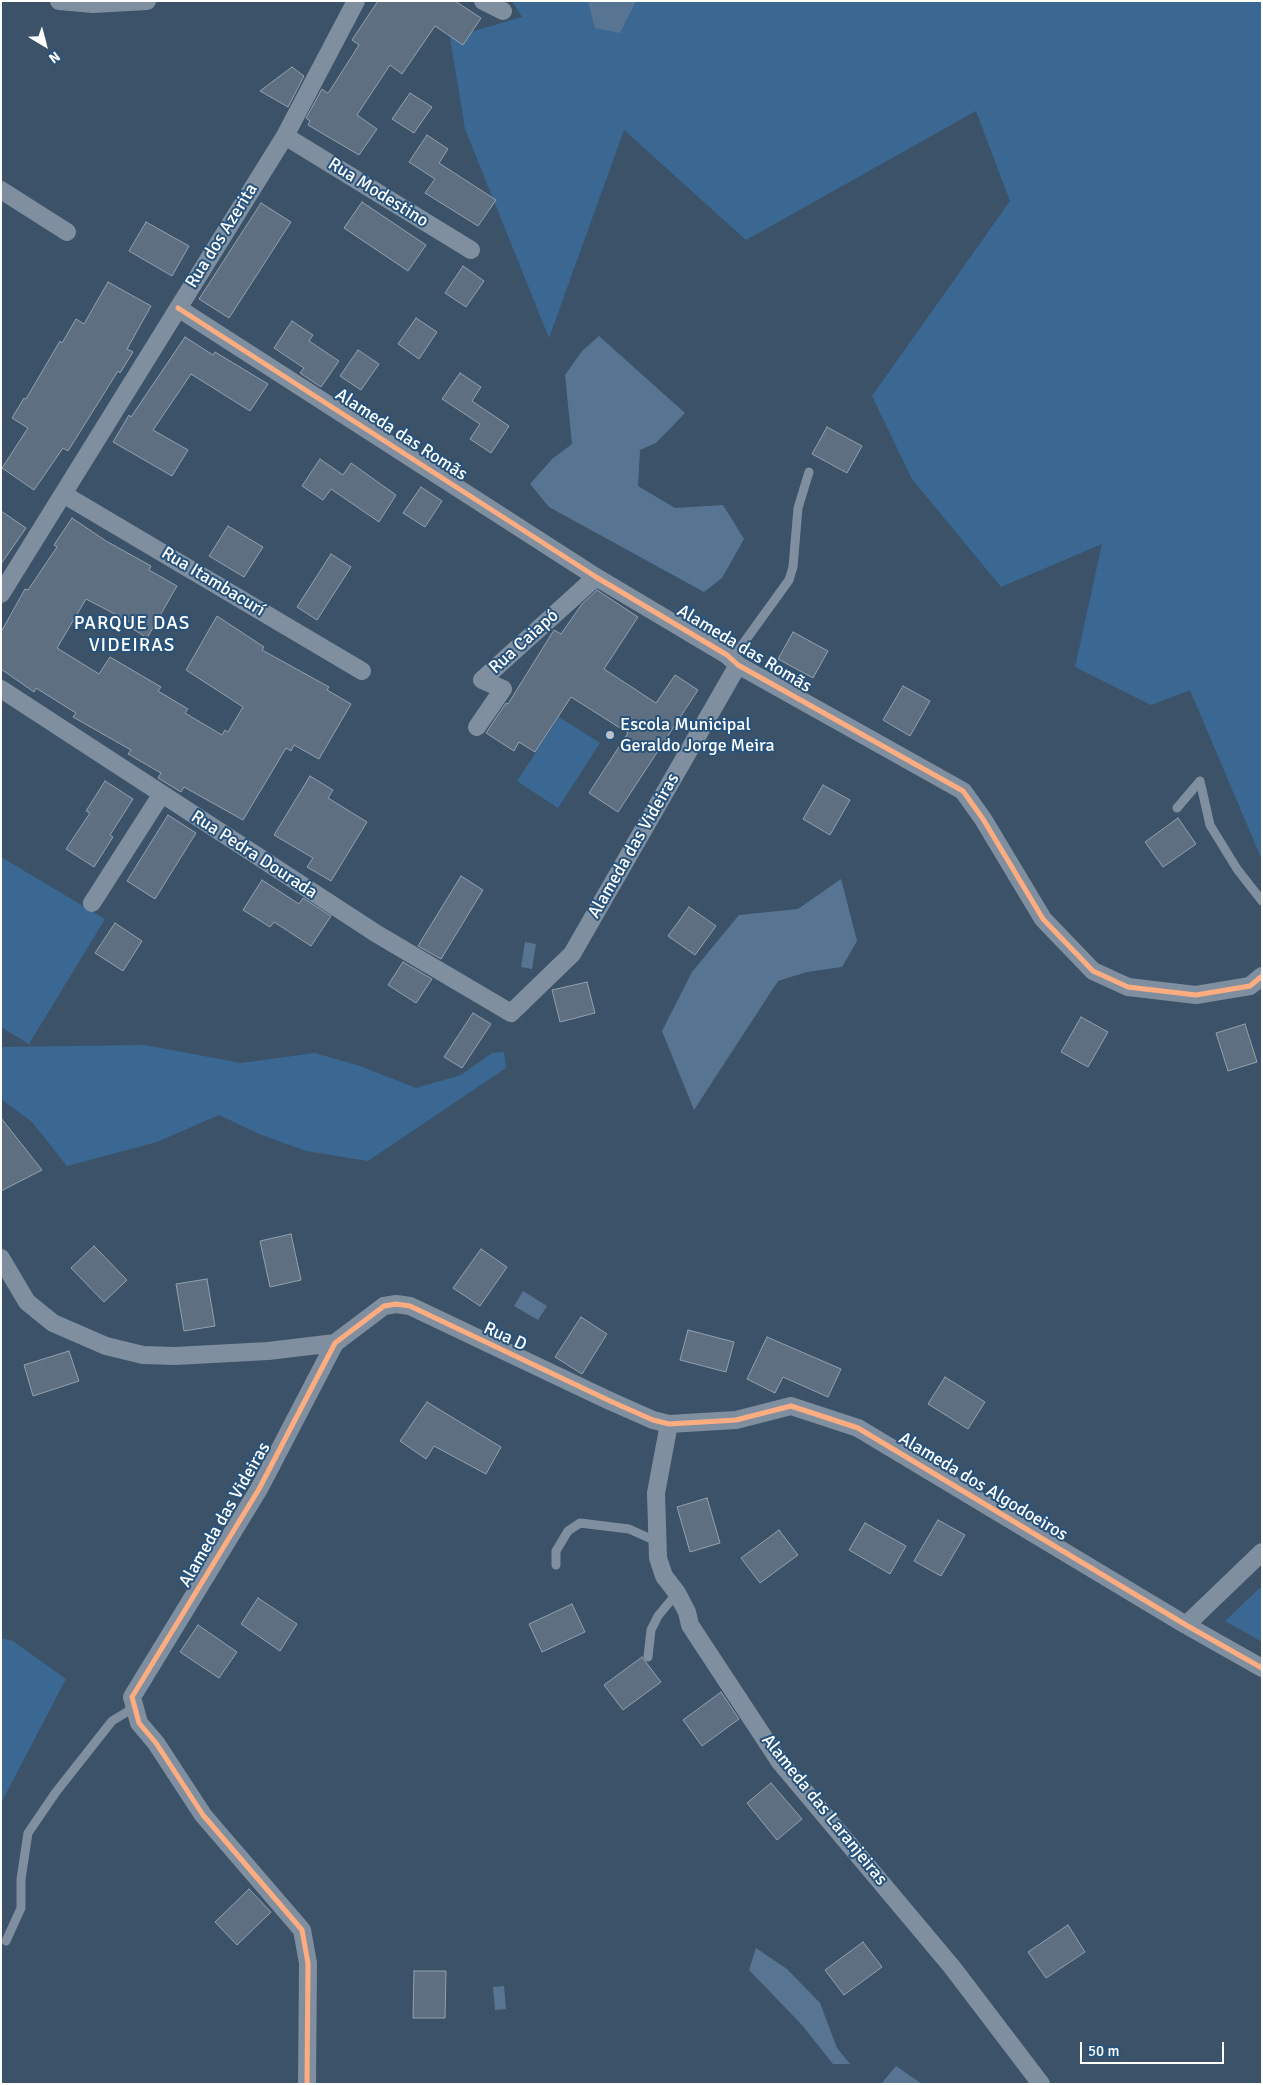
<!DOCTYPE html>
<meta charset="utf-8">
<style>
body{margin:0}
#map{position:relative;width:1263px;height:2085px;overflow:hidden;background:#3b5268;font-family:Signika,sans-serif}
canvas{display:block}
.frame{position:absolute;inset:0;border:2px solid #fff;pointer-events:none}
.north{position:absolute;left:20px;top:20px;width:50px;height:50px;-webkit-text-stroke:4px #27527c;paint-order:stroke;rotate:143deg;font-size:14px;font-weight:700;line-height:20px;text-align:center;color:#fff}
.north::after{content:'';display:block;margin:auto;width:18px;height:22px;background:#fff;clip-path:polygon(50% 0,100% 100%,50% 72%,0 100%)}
.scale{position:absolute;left:1080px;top:2042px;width:144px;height:22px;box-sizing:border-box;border:2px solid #fff;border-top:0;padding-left:6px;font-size:15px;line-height:18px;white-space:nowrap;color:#fff;-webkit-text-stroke:4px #27527c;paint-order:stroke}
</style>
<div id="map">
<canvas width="1263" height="2085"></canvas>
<div class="frame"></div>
<div class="north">N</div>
<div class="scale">50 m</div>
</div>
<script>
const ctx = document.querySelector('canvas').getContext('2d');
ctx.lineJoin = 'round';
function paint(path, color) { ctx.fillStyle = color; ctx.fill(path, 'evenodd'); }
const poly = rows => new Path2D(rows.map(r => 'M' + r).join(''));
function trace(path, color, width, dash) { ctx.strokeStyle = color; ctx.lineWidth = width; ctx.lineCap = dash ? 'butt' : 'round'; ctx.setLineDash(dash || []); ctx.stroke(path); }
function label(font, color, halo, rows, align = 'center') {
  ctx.font = font + ' Signika,sans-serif'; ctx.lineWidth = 4; ctx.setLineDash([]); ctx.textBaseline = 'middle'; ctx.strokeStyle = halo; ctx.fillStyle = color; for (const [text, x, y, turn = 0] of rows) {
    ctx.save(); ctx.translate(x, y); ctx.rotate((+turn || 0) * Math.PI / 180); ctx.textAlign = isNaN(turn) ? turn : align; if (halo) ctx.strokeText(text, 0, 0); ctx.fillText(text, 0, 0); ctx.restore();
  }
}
const green = poly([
 [512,1,1262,1,1262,860,1190,690,1151,705,1075,667,1102,544,1001,587,912,479,872,396,1010,201,976,111,746,240,624,130,549,338,465,129,450,38,522,17],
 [559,717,600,743,558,808,517,781],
 [1,857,105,919,29,1044,1,1027],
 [145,1045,241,1063,315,1053,360,1066,416,1088,461,1075,492,1053,504,1052,506,1068,368,1161,306,1151,259,1134,219,1115,157,1142,67,1166,32,1122,1,1099,1,1047],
 [1262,1586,1262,1642,1225,1621],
 [1,1638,13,1641,66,1679,1,1803]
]);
const water = poly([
 [588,1,636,1,620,33,595,28],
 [599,336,685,413,656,443,640,450,638,486,675,508,723,505,744,539,722,578,704,592,549,507,530,484,552,459,572,444,565,375,582,351],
 [841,879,857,941,842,967,807,972,778,981,694,1110,662,1031,692,972,739,915,798,909],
 [525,942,536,944,532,969,521,967],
 [523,1291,547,1306,538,1320,514,1306],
 [756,1948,787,1969,820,2003,837,2048,850,2064,833,2064,802,2025,749,1970],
 [504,1986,506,2009,495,2010,493,1987],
 [896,2066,922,2084,881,2084]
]);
const building = poly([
 [378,1,455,1,481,18,463,45,435,26,402,74,390,65,357,115,377,129,359,155,308,125,310,121,306,118,322,89,327,93,329,92,359,45,352,40,378,1],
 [292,67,304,76,288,107,260,91,292,67],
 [410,93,432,107,414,133,392,119,410,93],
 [427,135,448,149,439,163,496,200,478,226,425,193,435,179,409,162,427,135],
 [362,202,426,245,408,271,344,228,362,202],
 [261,203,291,222,229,318,199,299,261,203],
 [146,222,189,246,172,276,129,251,146,222],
 [463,266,484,281,466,307,445,293,463,266],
 [108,282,151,306,127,349,133,352,120,373,118,371,68,451,63,448,34,490,2,468,28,428,12,418,24,398,26,399,60,341,62,343,76,319,84,324,108,282],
 [416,318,437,332,419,359,398,344,416,318],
 [292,321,313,335,309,341,339,361,321,387,300,373,304,368,274,348,292,321],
 [185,337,213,355,215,352,268,384,250,411,191,374,153,430,188,450,172,476,113,442,129,415,131,417,185,337],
 [358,350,379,364,361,390,340,376,358,350],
 [460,373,481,387,472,401,509,426,491,453,470,439,480,424,442,399,460,373],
 [827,427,862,446,847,473,812,454,827,427],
 [320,459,343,475,351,463,396,495,379,522,331,489,323,500,302,486,320,459],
 [421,487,442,501,425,527,403,513,421,487],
 [1,511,26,528,1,564,1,511],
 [72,518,106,541,151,566,149,570,177,586,147,638,130,627,132,623,86,599,57,648,99,674,110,657,161,687,158,691,188,709,185,713,222,735,225,730,228,732,243,707,186,670,217,616,264,647,262,650,329,687,327,690,351,704,319,759,294,745,291,751,286,748,243,820,184,787,181,792,158,778,161,773,128,754,131,750,73,717,76,713,36,688,34,692,1,669,1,632,25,589,28,590,57,547,54,545,72,518],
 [228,526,263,547,244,577,209,556,228,526],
 [331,554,351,567,317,620,297,607,331,554],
 [597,590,638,617,604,669,656,703,675,675,698,690,618,812,589,793,628,733,571,697,535,752,519,742,514,751,486,733,506,703,508,704,554,630,561,634,582,604,597,590],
 [793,632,828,651,813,678,778,659,793,632],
 [903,686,930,701,910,736,883,720,903,686],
 [310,776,333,790,328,798,367,822,331,881,307,867,313,858,274,835,310,776],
 [105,781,133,799,110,835,113,837,94,867,66,849,90,813,86,811,105,781],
 [823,785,850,800,830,835,803,819,823,785],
 [168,815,196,833,155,899,127,881,168,815],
 [1178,818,1196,844,1163,867,1145,842,1178,818],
 [461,876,483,890,441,959,418,946,461,876],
 [262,880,299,904,303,898,331,916,311,946,274,922,270,927,243,910,262,880],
 [689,907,716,926,695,955,668,936,689,907],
 [115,923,142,941,123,971,95,953,115,923],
 [403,962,432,979,416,1003,388,985,403,962],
 [587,982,595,1013,560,1022,552,990,587,982],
 [473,1013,491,1024,462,1068,444,1057,473,1013],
 [1081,1017,1108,1032,1088,1067,1061,1052,1081,1017],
 [1245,1024,1257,1062,1228,1071,1216,1033,1245,1024],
 [1,1118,42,1170,1,1191,1,1118],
 [291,1234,301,1280,270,1287,260,1241,291,1234],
 [94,1246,127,1280,104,1302,71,1268,94,1246],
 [481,1249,507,1267,480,1306,453,1288,481,1249],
 [207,1279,215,1326,184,1331,176,1284,207,1279],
 [581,1317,607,1334,582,1374,555,1357,581,1317],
 [688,1330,734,1342,726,1372,680,1360,688,1330],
 [767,1337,841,1369,828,1397,783,1377,775,1393,747,1379,767,1337],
 [69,1351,79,1381,33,1396,24,1365,69,1351],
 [945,1377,985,1402,968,1429,928,1404,945,1377],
 [427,1402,501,1447,486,1474,434,1446,426,1459,400,1441,427,1402],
 [707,1498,720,1543,690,1552,677,1507,707,1498],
 [938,1520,965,1535,941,1576,914,1561,938,1520],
 [865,1523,906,1546,890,1574,849,1550,865,1523],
 [779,1530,798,1555,760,1583,741,1558,779,1530],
 [258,1598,297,1624,280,1651,241,1624,258,1598],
 [572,1604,585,1632,542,1652,529,1624,572,1604],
 [198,1625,237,1652,219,1678,180,1652,198,1625],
 [642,1657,661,1682,623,1710,604,1685,642,1657],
 [721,1692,739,1719,702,1746,683,1720,721,1692],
 [771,1783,802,1819,777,1840,747,1803,771,1783],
 [249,1889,271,1912,237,1945,215,1922,249,1889],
 [1068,1925,1085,1952,1046,1978,1028,1952,1068,1925],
 [863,1942,882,1967,844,1995,825,1970,863,1942],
 [414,1971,446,1971,445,2018,413,2018,414,1971]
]);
const lane = poly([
 [732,659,789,580,793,567,798,508,809,472],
 [1177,808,1200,781,1210,825,1237,869,1262,901],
 [556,1565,556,1551,568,1531,580,1523,629,1529,658,1542],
 [648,1657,651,1630,658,1616,677,1593],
 [6,1941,21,1908,21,1879,28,1833,56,1792,112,1721,135,1707]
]);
const street = poly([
 [59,1,93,4,147,1],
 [483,1,503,11],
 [285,136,471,250],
 [1,190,67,232],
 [178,308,596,577,727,655,738,665,963,791,983,819,1043,919,1093,971,1128,987,1196,995,1250,986,1262,976],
 [63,494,362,671],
 [1,594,285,136,356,1],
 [1,689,377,934,511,1013,572,954,738,665],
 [477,727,503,689,482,680,596,577],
 [92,903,161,795],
 [1,1258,27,1302,53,1323,106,1346,143,1355,175,1356,268,1351,335,1343],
 [669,1424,656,1493,658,1558,664,1576,677,1593,687,1612,690,1625,780,1762,952,1967,1041,2084],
 [1186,1625,1262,1552],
 [307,2084,308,1963,302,1930,203,1815,156,1743,139,1723,132,1697,259,1489,335,1343,384,1306,396,1304,410,1306,610,1401,653,1420,669,1424,736,1420,791,1406,858,1428,1186,1625,1262,1668]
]);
const cycleway = poly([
 [178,308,596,577,727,655,738,665,963,791,983,819,1043,919,1093,971,1128,987,1196,995,1250,986,1262,976],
 [307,2084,308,1963,302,1930,203,1815,156,1743,139,1723,132,1697,259,1489,335,1343,384,1306,396,1304,410,1306,610,1401,653,1420,669,1424,736,1420,791,1406,858,1428,1186,1625,1262,1668]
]);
const markers = [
 [610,735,5,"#bac2ca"]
];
const streetNames = [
 ["Rua Modestino",378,193,32],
 ["Rua dos Azerita",222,236,-58],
 ["Alameda das Romãs",401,435,33],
 ["Rua Itambacurí",213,582,31],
 ["Rua Caiapó",524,642,-42],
 ["Alameda das Romãs",744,649,31],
 ["Alameda das Videiras",634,846,-60],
 ["Rua Pedra Dourada",254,855,33],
 ["Rua D",505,1337,25],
 ["Alameda dos Algodoeiros",983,1487,31],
 ["Alameda das Videiras",225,1515,-60],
 ["Alameda das Laranjeiras",824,1810,51]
];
const poiNames = [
 ["Escola Municipal",620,725],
 ["Geraldo Jorge Meira",620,746]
];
const neighbourhoodNames = [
 ["PARQUE DAS",132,624],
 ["VIDEIRAS",132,646]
];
paint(green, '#3b6892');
paint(water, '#577593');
paint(building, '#5d6f80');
trace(building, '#93a1ae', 1);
trace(lane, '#7f8f9f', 9);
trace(street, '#7f8f9f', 18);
trace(cycleway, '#ffac80', 5);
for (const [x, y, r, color] of markers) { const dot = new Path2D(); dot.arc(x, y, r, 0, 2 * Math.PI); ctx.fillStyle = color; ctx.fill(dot); trace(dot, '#27527c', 2); }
label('18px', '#fff', '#27527c', streetNames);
label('18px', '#fff', '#27527c', poiNames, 'left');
ctx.letterSpacing = '1px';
label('19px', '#fff', '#27527c', neighbourhoodNames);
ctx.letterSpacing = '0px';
</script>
